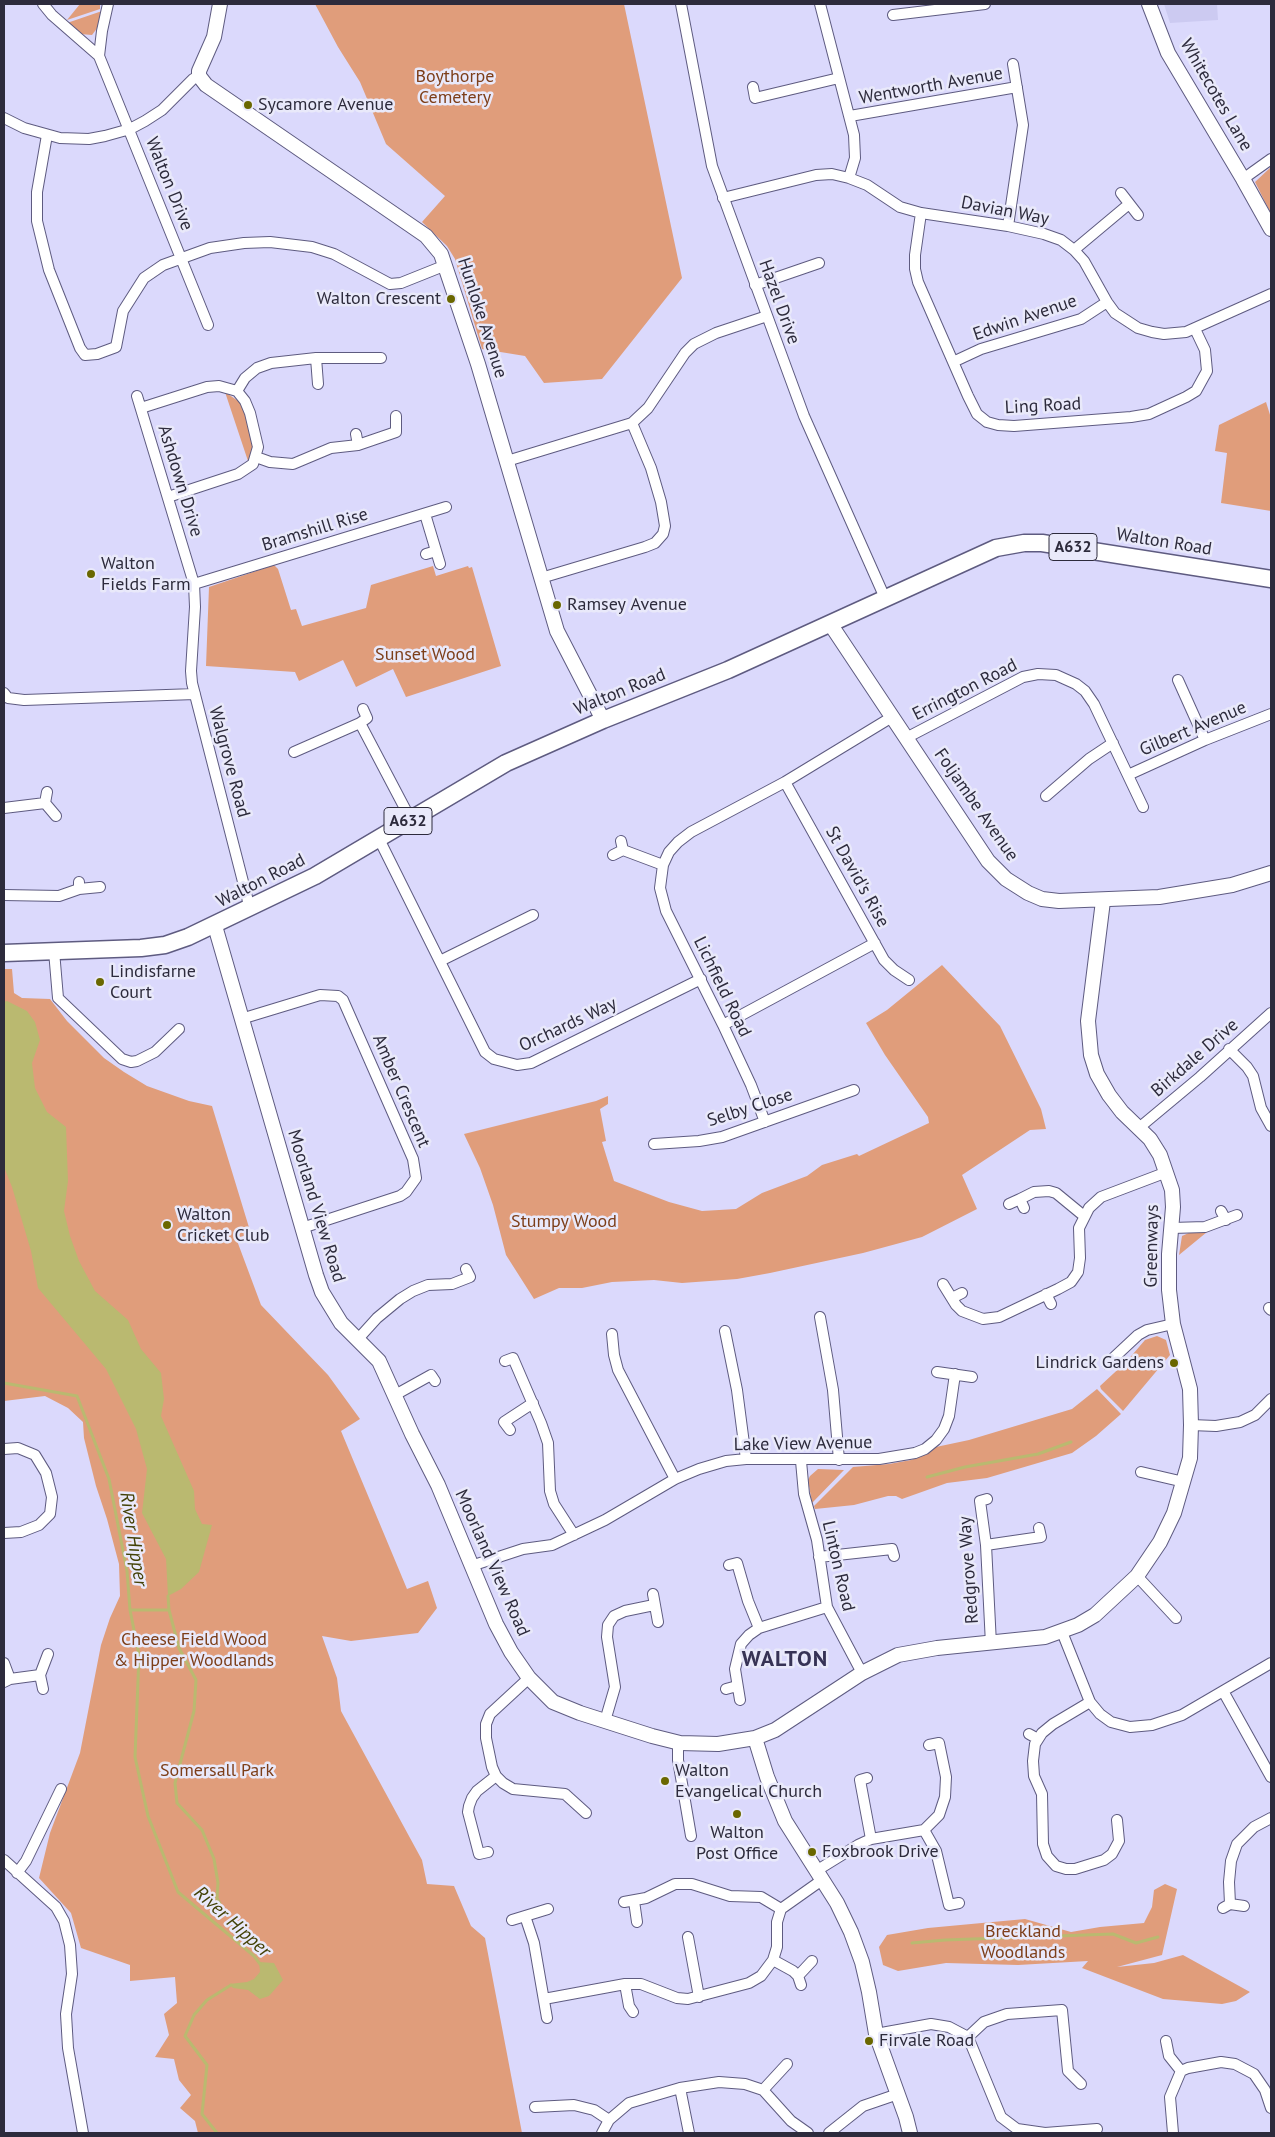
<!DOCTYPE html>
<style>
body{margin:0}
#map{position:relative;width:1275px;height:2137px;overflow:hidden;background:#dbd9fc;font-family:"PT Sans",sans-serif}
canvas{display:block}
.frame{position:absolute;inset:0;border:5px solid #2d2b3c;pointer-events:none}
</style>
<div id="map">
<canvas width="1275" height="2137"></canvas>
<div class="frame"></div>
</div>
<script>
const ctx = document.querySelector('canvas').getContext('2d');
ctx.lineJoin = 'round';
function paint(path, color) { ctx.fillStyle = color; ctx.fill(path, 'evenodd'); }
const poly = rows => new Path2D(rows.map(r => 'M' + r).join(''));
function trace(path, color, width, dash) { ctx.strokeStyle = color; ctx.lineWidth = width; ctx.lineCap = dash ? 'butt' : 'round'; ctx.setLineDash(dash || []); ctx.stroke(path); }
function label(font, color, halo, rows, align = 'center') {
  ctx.font = font + ' "PT Sans",sans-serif'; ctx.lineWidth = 5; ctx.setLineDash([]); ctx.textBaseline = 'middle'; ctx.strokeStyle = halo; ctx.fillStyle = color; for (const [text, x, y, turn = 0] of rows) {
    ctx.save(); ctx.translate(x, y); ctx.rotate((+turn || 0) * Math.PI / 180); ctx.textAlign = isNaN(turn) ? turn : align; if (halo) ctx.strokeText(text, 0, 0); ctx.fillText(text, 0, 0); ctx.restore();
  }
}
const built = poly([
 [1164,4,1217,4,1218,20,1170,23]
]);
const green = poly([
 [80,4,100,5,100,9,67,20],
 [315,4,624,4,682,278,602,379,544,383,525,356,482,349,455,259,447,246,422,222,445,196,386,144,360,82,338,47],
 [102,11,98,27,92,35,80,34,67,23],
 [1271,167,1271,214,1255,182],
 [225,392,241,403,245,412,254,445,253,454,248,461],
 [1266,402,1271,418,1271,511,1221,503,1227,453,1215,451,1219,425],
 [274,565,278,569,291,610,296,609,302,626,366,608,371,585,433,566,436,576,468,566,469,568,472,567,501,666,406,697,393,669,356,687,343,660,299,681,295,672,206,666,209,587],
 [942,965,1000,1026,1041,1109,1046,1129,1030,1130,962,1175,977,1209,922,1237,863,1253,770,1273,737,1279,682,1283,654,1280,612,1282,582,1288,559,1288,534,1299,506,1255,493,1205,480,1168,464,1134,596,1101,608,1096,608,1104,600,1109,606,1141,602,1142,614,1181,669,1202,702,1211,736,1209,762,1193,807,1176,822,1165,857,1154,859,1156,929,1123,928,1117,885,1055,866,1023,887,1010],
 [4,969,12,969,14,993,22,998,50,999,67,1021,104,1058,124,1072,147,1086,189,1101,212,1106,251,1234,236,1238,261,1305,328,1375,360,1419,341,1431,407,1589,428,1581,437,1608,418,1633,351,1641,322,1636,337,1678,341,1711,422,1860,427,1884,454,1886,471,1926,485,1938,522,2133,198,2133,195,2121,180,2108,191,2095,179,2080,174,2059,155,2057,169,2035,164,2014,177,2003,175,1977,130,1981,130,1965,81,1948,71,1913,39,1878,50,1833,80,1753,101,1645,110,1618,120,1596,119,1564,107,1519,96,1486,84,1438,83,1422,68,1408,45,1396,4,1401],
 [1191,1232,1207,1232,1179,1255,1182,1236],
 [1157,1336,1166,1340,1170,1355,1123,1411,1101,1389,1100,1386,1127,1361,1145,1340],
 [1097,1389,1121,1414,1096,1436,1072,1453,987,1478,947,1483,902,1499,896,1496,888,1496,854,1505,815,1509,814,1506,853,1467,889,1464,911,1460,929,1453,936,1447,969,1440,1072,1409],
 [818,1469,844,1470,812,1503,808,1480,810,1476],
 [1165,1884,1177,1889,1162,1955,1117,1967,1154,1963,1183,1955,1250,1992,1236,2001,1222,2004,1163,1999,1082,1968,1088,1961,1018,1965,946,1963,898,1971,883,1965,879,1947,887,1935,928,1928,1025,1919,1071,1932,1100,1927,1144,1923,1152,1907,1154,1890]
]);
const water = poly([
 [7,1001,27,1011,35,1022,40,1040,32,1063,35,1088,47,1112,66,1127,68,1181,64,1211,70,1236,79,1261,95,1291,128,1320,141,1349,161,1373,164,1399,161,1416,194,1491,195,1509,202,1524,212,1525,199,1572,181,1589,168,1596,166,1559,142,1513,147,1469,136,1429,106,1369,38,1288,31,1251,12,1187,4,1167,4,1002],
 [259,1962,274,1963,283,1980,269,1996,260,1999,248,1990,233,1988,229,1984,247,1982,254,1979,260,1972]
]);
const stream = poly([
 [4,1383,77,1396,109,1479,127,1571,130,1610,139,1655,135,1757,148,1816,178,1892,254,1956,260,1964],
 [927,1477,965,1467,1038,1454,1071,1442],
 [168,1596,169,1610,179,1648,196,1680,194,1711,175,1783,177,1803,202,1830,214,1859,218,1883,217,1898,220,1904],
 [130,1610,169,1610],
 [912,1943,945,1940,1113,1934,1136,1943,1158,1937],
 [217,2133,202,2114,207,2065,185,2036,194,2015,207,2000,231,1985]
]);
const street = poly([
 [43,4,52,15,99,56,208,325],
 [681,4,712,166,804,416,885,598],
 [820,4,854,135,855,158,849,178],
 [893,15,985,4],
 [99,56,102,31,108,4],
 [753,87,755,98,839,78],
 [850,116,1017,87],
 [4,118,24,128,60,138,89,139,105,136,130,129,145,121,162,110,193,79,199,76],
 [47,135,37,192,37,221,49,270,80,348,85,355,97,354,116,347,123,311,144,278,163,265,210,248,244,243,270,242,312,247,334,254,390,284,401,283,446,265],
 [1243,179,1271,159],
 [1121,193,1138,215],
 [723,198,816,175,832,174,849,178,867,185,900,207,921,213,1008,226,1044,234,1061,240,1074,250,1084,261,1107,302,1115,313,1138,328,1152,332,1164,334,1186,332,1271,294],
 [921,213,915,255,915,269,918,282,968,396,977,414,987,422,998,425,1014,426,1131,417,1149,414,1186,397,1196,391,1207,371,1205,350,1195,329],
 [1008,226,1023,125,1013,64],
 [1074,250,1129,204],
 [755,285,819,263],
 [316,358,318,384],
 [953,362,981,349,1081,319,1107,302],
 [237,391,245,378,257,368,271,363,316,358,381,358],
 [137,396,194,584,195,607,191,671,192,683,250,909],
 [141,408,207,387,219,386,237,391,245,401,250,413,258,447,253,464,238,474,168,497],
 [356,434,358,445],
 [256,457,270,462,293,464,331,448,358,445,396,432,396,416],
 [507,461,632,423,648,408,685,353,694,344,716,333,767,316],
 [425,514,440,564],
 [426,554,436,551],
 [541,578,645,547,655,543,663,534,665,526,661,502,651,468,632,423],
 [194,584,446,507],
 [1178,680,1205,740],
 [4,693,8,698,24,700,195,694],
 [360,723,411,820],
 [906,738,1023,677,1038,674,1056,675,1076,684,1085,691,1094,704,1143,807],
 [294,752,360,723,367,718,363,709],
 [1128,775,1205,740,1271,714],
 [785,782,884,960,894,970,909,980],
 [47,792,45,803,56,816],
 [1046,796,1089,759,1113,743],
 [4,808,45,803],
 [379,839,485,1052,494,1059,517,1065,531,1063,701,979],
 [623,850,663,865],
 [613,855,623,850,621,841],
 [79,889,100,887],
 [4,895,59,896,79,889,79,882],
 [54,951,58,998,122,1059,131,1062,137,1061,155,1052,179,1029],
 [440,961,533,915],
 [241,1019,320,995,338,996,343,1000,413,1159,416,1178,406,1192,400,1196,302,1228],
 [723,1025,875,943],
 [1229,1049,1247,1067,1253,1076,1261,1108,1271,1126],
 [765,1122,751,1085,723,1025,666,911,660,888,663,865,669,852,678,842,691,832,785,782,892,717],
 [1140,1127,1200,1077,1271,1013],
 [654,1144,699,1141,722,1137,854,1090],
 [1009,1204,1020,1199],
 [1024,1208,1020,1199,1034,1192,1049,1191,1056,1193,1084,1216],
 [1221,1211,1226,1220],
 [1172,1228,1205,1227,1237,1215],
 [943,1284,956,1305,962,1311,983,1319,999,1317,1058,1289,1071,1282,1078,1272,1080,1258,1079,1228,1089,1208,1101,1197,1167,1172],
 [1046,1294,1051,1304],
 [952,1298,962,1293],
 [1269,1308,1271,1310],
 [820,1317,833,1390,839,1460],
 [725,1331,737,1390,746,1459],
 [612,1334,614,1355,618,1370,675,1479],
 [358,1339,377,1318,400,1299,413,1291,428,1285,452,1284,470,1277,466,1269],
 [505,1361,513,1358,541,1423,548,1443,550,1491,554,1504,574,1535],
 [1107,1364,1138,1335,1147,1330,1173,1324],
 [937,1372,972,1377],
 [395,1395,431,1375,435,1381],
 [1191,1425,1216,1426,1240,1422,1255,1415,1271,1399],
 [510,1430,504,1422,533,1403],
 [4,1449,18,1448,35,1455,46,1473,52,1497,50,1514,39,1525,21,1532,4,1533],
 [801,1461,804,1494,817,1540,827,1607,862,1673],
 [1141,1472,1184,1482],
 [987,1499,980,1501,986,1545,991,1644],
 [986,1545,1041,1537,1039,1528],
 [819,1557,892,1549,894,1556],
 [729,1565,737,1563,748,1601,759,1628],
 [471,1566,523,1549,552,1545,605,1520,675,1479,699,1469,726,1461,746,1459,879,1459,915,1453,925,1449,936,1440,944,1429,949,1416,955,1374],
 [1137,1576,1176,1618],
 [653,1594,658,1622],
 [1062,1632,1090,1702,1100,1714,1111,1722,1130,1727,1152,1725,1182,1715,1271,1663],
 [4,1663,10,1679],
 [40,1675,43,1689],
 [529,1678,490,1714,486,1724,486,1738,492,1767,496,1776,503,1783,513,1789,565,1794,586,1813],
 [4,1682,10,1679,40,1675,48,1654],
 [726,1689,737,1686],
 [1223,1691,1271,1777],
 [740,1700,735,1669,741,1644,749,1635,759,1628,827,1607],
 [1090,1702,1053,1724,1042,1733,1035,1744,1033,1761,1034,1776,1042,1794,1043,1844,1047,1856,1056,1866,1066,1869,1075,1869,1104,1860,1112,1854,1119,1841,1117,1820],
 [605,1721,615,1687,607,1637,608,1625,614,1616,625,1611,654,1605],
 [1029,1734,1038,1739],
 [678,1743,678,1760,691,1836],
 [867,1778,860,1780,871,1839],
 [924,1830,936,1851,949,1905,959,1903],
 [488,1852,479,1854,468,1812,469,1806,472,1798,477,1791,496,1776],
 [4,1860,56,1907,64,1921,70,1945,72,1974,66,2014,68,2048,83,2133],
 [816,1871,858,1845,871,1839,924,1830,939,1815,945,1797,946,1777,939,1743,929,1745],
 [17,1873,26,1861,61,1789],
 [634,1901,637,1922],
 [624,1902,646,1898,675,1884,692,1884,730,1896,761,1897,781,1909],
 [1230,1904,1229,1882,1231,1861,1237,1844,1254,1827,1271,1818],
 [1223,1908,1230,1904,1244,1906],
 [525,1916,534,1943,547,2018],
 [512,1920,548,1909],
 [688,1937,699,1997],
 [773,1960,793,1971,798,1976],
 [625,1984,629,2006,633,2012],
 [801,1985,798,1976,812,1961],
 [544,1999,625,1984,641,1984,677,1998,688,1999,749,1983,761,1976,773,1960,777,1947,777,1922,781,1909,822,1880],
 [876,2034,931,2024,949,2027,968,2037,1001,2117,1017,2129,1045,2133],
 [968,2037,984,2022,1007,2014,1062,2010,1068,2071,1081,2084],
 [1166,2041,1169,2056,1181,2071],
 [680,2088,689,2133],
 [763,2090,787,2064],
 [535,2107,574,2105,594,2110,609,2120],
 [602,2133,609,2120,629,2103,680,2088,719,2082,745,2084,763,2090,791,2121,808,2133],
 [829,2133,863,2106,898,2094],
 [1045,2133,1097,2129],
 [1173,2133,1170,2097,1181,2071,1188,2068,1221,2062,1235,2064,1254,2074,1265,2090,1271,2108]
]);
const secondary = poly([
 [220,4,214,37,199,71,199,76,206,85,426,236,441,254,478,364,557,631,603,720],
 [1149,4,1168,53,1243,179,1271,229],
 [831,625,988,861,1006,879,1028,893,1042,899,1059,901,1159,897,1232,885,1271,873],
 [215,926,316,1275,322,1292,341,1323,379,1361,412,1434,438,1485,496,1624,511,1652,529,1678,553,1702,580,1713,652,1736,680,1743,718,1744,755,1738,775,1730,862,1673,898,1655,937,1648,1045,1637,1078,1625,1095,1615,1137,1576,1160,1542,1174,1513,1190,1458,1191,1425,1190,1389,1173,1324,1169,1290,1169,1254,1173,1207,1172,1190,1160,1155,1150,1139,1122,1112,1109,1095,1097,1074,1091,1055,1088,1021,1103,901],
 [755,1738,767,1777,785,1821,837,1903,851,1932,862,1962,869,1992,876,2034,906,2117,910,2133]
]);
const primary = poly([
 [4,953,141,948,165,945,188,937,315,876,506,763,603,720,728,670,996,548,1024,543,1042,543,1271,579]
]);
const markers = [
 [248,105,5,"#6a6700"],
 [451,299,5,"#6a6700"],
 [91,574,5,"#6a6700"],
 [557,605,5,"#6a6700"],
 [100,982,5,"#6a6700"],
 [167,1225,5,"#6a6700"],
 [1174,1363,5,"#6a6700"],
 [665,1781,5,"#6a6700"],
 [737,1814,5,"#6a6700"],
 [812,1852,5,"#6a6700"],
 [869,2041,5,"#6a6700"]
];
const shields = [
 [1073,547,48],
 [408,821,48]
];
const shieldNames = [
 ["A632",1073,547],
 ["A632",408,821]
];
const parkNames = [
 ["Boythorpe",455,77],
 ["Cemetery",455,98],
 ["Sunset Wood",425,655],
 ["Stumpy Wood",564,1222],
 ["Cheese Field Wood",194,1640],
 ["& Hipper Woodlands",194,1661],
 ["Somersall Park",217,1771],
 ["Breckland",1023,1932],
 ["Woodlands",1023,1953]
];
const streetNames = [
 ["Wentworth Avenue",931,86,-10],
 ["Whitecotes Lane",1216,95,60],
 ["Walton Drive",169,184,68],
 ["Davian Way",1005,211,11],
 ["Hazel Drive",779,302,70],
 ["Hunloke Avenue",482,318,72],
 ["Edwin Avenue",1025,318,-19],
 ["Ling Road",1043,406,-3],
 ["Ashdown Drive",180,481,73],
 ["Bramshill Rise",315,530,-17],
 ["Walton Road",1164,542,9],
 ["Errington Road",965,690,-27],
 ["Walton Road",620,692,-22],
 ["Gilbert Avenue",1193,729,-23],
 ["Walgrove Road",229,762,75],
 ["Foljambe Avenue",976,805,55],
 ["St David's Rise",857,877,61],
 ["Walton Road",261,881,-27],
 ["Lichfield Road",722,987,64],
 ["Orchards Way",568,1025,-25],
 ["Birkdale Drive",1195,1058,-41],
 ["Amber Crescent",401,1091,67],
 ["Selby Close",750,1108,-18],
 ["Moorland View Road",316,1206,73],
 ["Greenways",1152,1246,-89],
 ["Lake View Avenue",803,1444,-1],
 ["Moorland View Road",492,1563,66],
 ["Linton Road",838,1566,77],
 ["Redgrove Way",969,1570,-94]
];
const poiNames = [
 ["Sycamore Avenue",258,105],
 ["Walton Crescent",441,299,"right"],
 ["Walton",101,564],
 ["Fields Farm",101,585],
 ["Ramsey Avenue",567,605],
 ["Lindisfarne",110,972],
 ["Court",110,993],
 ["Walton",177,1215],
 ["Cricket Club",177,1236],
 ["Lindrick Gardens",1164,1363,"right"],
 ["Walton",675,1771],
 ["Evangelical Church",675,1792],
 ["Walton",737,1833,"center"],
 ["Post Office",737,1854,"center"],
 ["Foxbrook Drive",822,1852],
 ["Firvale Road",879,2041]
];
const waterNames = [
 ["River Hipper",133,1539,81],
 ["River Hipper",232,1922,42]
];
const districtNames = [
 ["WALTON",785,1660]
];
paint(built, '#cccaf1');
paint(green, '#e09d7b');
paint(water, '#bab970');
trace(stream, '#bab970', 3);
trace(street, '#5e5b80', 12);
trace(secondary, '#5e5b80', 16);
trace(primary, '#5e5b80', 19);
trace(street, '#fff', 10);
trace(secondary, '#fff', 14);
trace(primary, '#fff', 16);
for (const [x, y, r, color] of markers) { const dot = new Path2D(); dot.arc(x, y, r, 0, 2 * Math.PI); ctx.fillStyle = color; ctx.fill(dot); trace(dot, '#e9e9fa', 2); }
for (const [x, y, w] of shields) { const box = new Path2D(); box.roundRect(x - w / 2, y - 13.5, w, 27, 4); ctx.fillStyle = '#e9e9fa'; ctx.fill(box); trace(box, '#2d2b3c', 1); }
label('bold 16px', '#2d2b3c', null, shieldNames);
label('18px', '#7d3e19', '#e9e9fa', parkNames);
label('18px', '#2d2b3c', '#e9e9fa', streetNames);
label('18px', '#2d2b3c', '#e9e9fa', poiNames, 'left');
label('italic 19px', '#434106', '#e9e9fa', waterNames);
ctx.letterSpacing = '1px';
label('bold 22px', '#373355', '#e9e9fa', districtNames);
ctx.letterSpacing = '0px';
</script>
